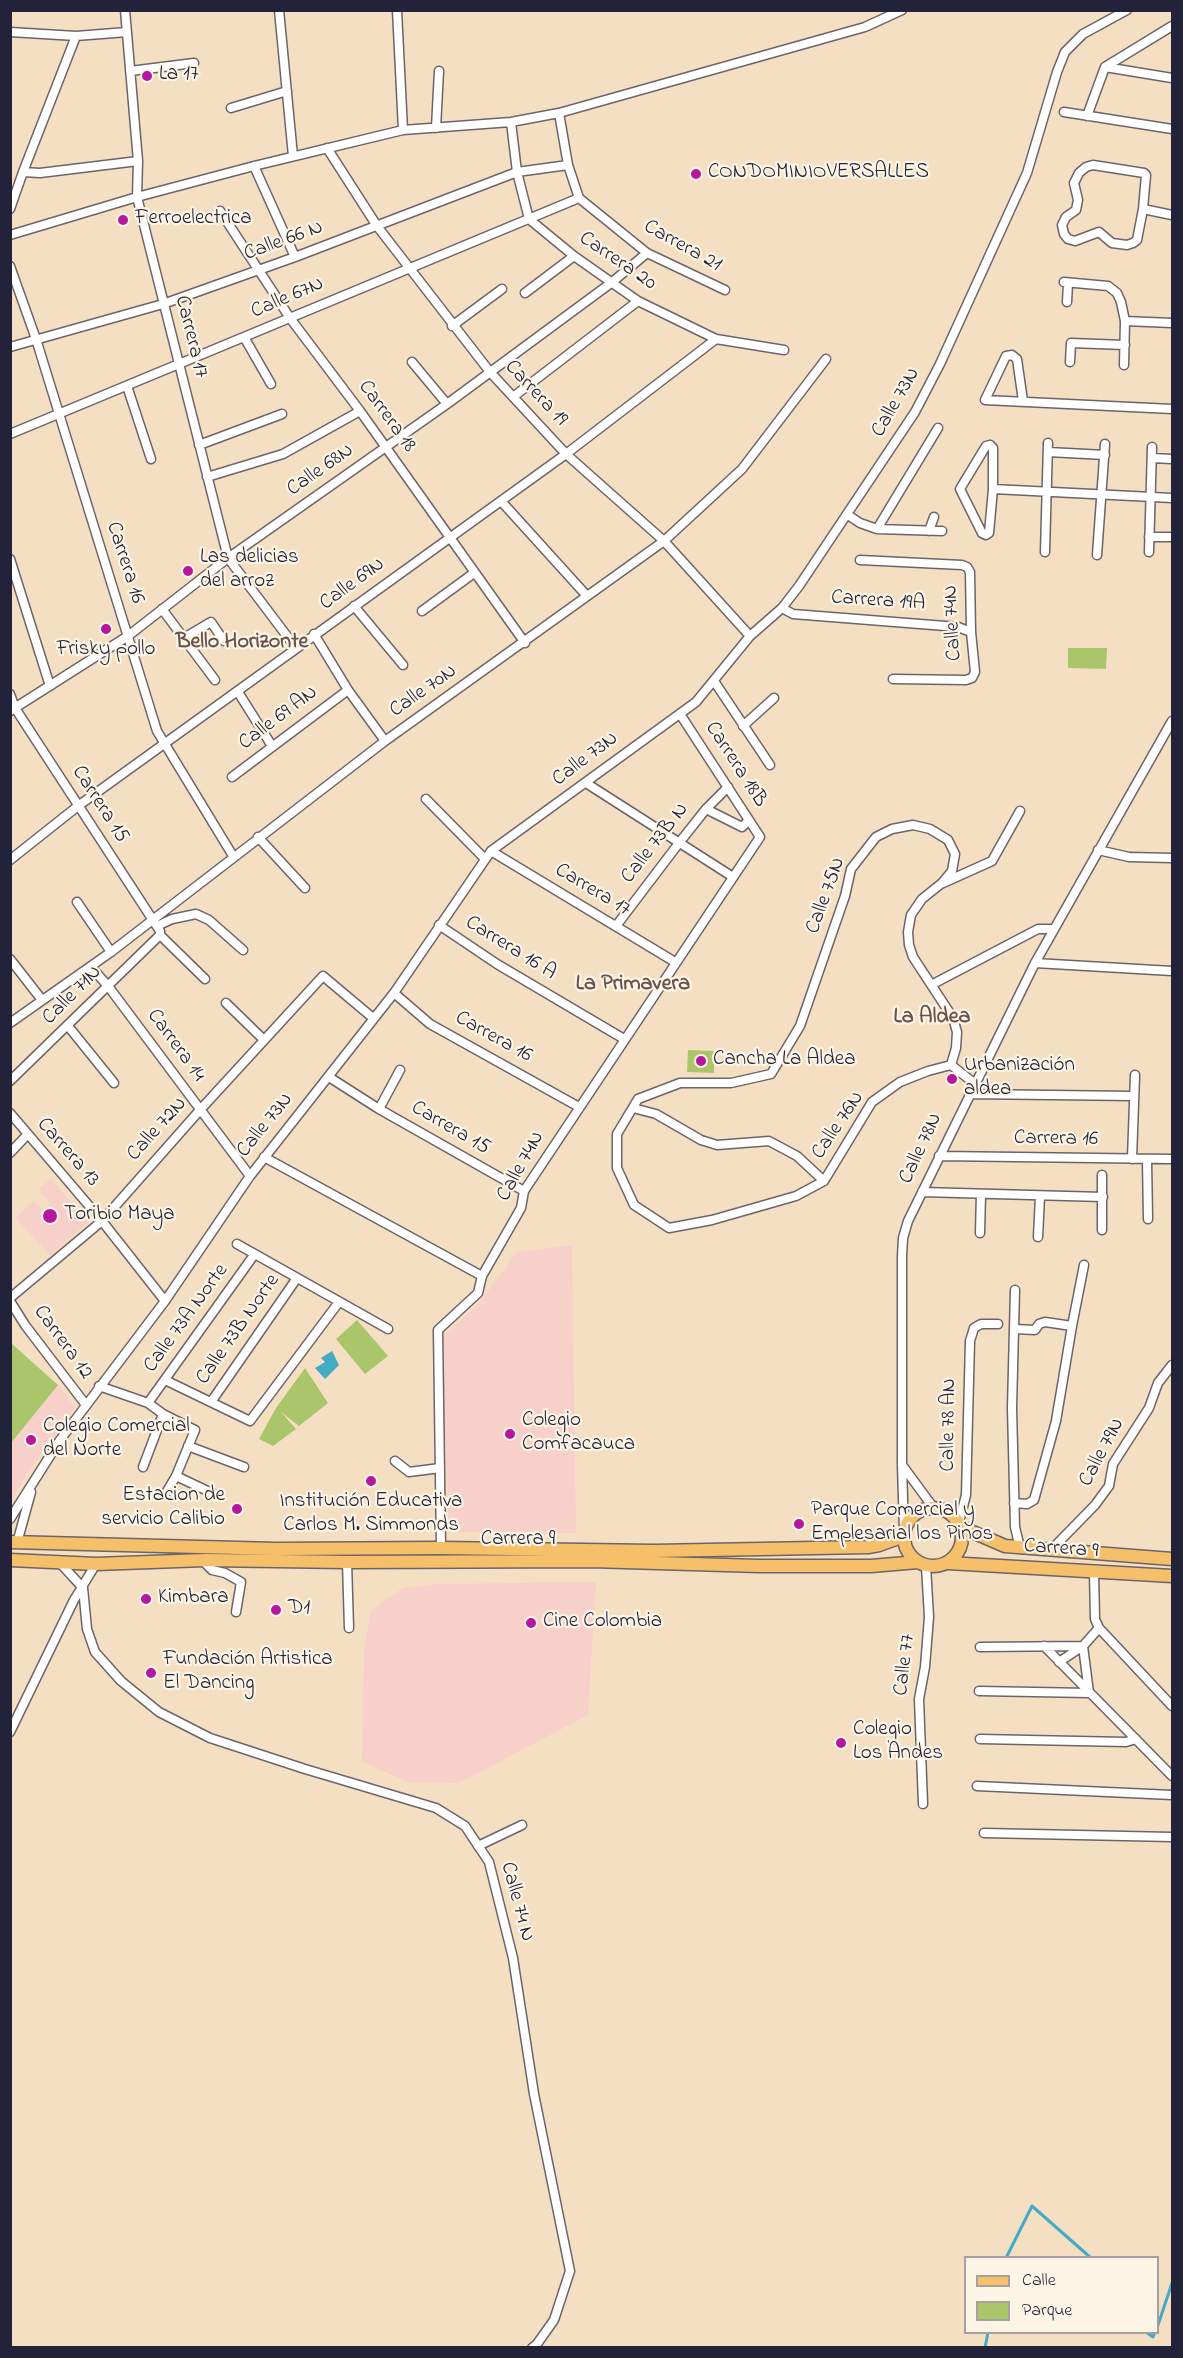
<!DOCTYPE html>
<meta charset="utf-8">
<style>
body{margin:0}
#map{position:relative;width:1183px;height:2358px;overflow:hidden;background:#f4dfc2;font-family:"Indie Flower",sans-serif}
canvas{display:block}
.frame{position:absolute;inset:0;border:12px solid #22223b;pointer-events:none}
.legend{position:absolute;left:964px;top:2256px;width:195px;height:78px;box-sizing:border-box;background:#fcf5e5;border:2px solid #a5a1a1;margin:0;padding:8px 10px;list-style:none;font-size:18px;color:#22223b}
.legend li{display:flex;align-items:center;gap:12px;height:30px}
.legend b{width:30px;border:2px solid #a5a1a1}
</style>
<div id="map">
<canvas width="1183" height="2358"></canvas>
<div class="frame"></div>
<ul class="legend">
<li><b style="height:8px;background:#f6c06b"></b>Calle</li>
<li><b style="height:16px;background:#abc56b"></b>Parque</li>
</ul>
</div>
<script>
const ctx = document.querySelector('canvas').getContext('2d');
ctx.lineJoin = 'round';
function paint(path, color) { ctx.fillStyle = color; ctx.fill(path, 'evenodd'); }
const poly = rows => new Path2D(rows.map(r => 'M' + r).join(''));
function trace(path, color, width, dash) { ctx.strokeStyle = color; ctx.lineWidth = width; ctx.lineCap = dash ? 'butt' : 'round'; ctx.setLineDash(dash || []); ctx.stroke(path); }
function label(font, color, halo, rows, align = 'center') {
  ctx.font = font + ' "Indie Flower",sans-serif'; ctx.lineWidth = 4.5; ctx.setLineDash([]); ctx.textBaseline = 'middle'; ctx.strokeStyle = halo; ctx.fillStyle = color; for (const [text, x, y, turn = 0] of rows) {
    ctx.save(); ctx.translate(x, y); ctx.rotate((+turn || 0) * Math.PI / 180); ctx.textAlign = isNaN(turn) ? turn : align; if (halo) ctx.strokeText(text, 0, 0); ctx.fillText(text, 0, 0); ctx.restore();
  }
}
const built = poly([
 [51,1179,89,1222,50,1255,15,1218,34,1201,47,1215,54,1209,39,1189],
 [572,1245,576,1533,449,1532,441,1337,476,1307,517,1252],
 [58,1385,75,1407,27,1474,11,1501,11,1443],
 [596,1582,588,1715,459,1783,407,1782,362,1761,364,1652,371,1610,403,1588,439,1584]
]);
const green = poly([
 [1068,648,1107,648,1106,669,1068,668],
 [688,1050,714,1051,714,1073,687,1072],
 [357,1320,388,1356,365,1374,336,1339],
 [11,1343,58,1385,11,1443],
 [305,1368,328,1403,299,1426,281,1412,296,1429,273,1446,259,1439,276,1408]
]);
const water = poly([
 [332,1351,339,1365,325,1379,315,1368,325,1362,321,1358]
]);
const stream = poly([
 [1006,2258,1032,2206,1091,2258],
 [1158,2325,1172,2283],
 [1146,2332,1153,2337,1155,2332],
 [985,2348,988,2332]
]);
const street = poly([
 [125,10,138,161,137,197,228,558,296,648],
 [279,10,293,156],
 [397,10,403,130],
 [10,32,76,36,127,32],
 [1105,67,1172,78],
 [130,71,194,63],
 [231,108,287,91],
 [1064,112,1172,129],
 [559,113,568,165,579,198,647,253,725,290],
 [1087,116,1105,67,1172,26],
 [511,122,517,172,529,219,574,256,638,301,716,339,784,350],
 [436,128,439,71],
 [327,148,377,226,490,372,566,454,664,541,750,636],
 [1093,165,1144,173,1146,175,1143,209,1137,240,1133,243,1127,245,1112,243,1099,232,1075,241,1068,239,1064,234,1062,225,1066,217,1076,210,1078,200,1074,183,1079,173,1086,167,1093,165],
 [254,166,295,257],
 [23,172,40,173,138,161],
 [10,209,23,172,76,36],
 [1143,209,1172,215],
 [220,211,290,318,360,411,525,643],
 [10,235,137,197,254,166,403,130,511,122,559,113,865,27,902,10],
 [10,266,36,339,157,731,233,856],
 [1064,282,1108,286,1117,293,1121,302,1125,321,1124,365],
 [525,293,574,256],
 [1067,302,1068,283],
 [1125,321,1172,323],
 [452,326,502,289],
 [244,337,271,384],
 [10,347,163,304,295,257,517,172,568,165],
 [412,362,447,404],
 [1070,362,1071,343,1125,345],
 [127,386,151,459],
 [513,397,638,301],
 [1023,401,1017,359,1012,355,1006,356,985,400,1172,409],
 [10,434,579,198],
 [199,445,282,414],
 [990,445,993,448,993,489,989,533,986,535,982,533,960,489,986,446,990,445],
 [1048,452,1105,455],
 [1152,458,1172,459],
 [207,477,283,454,360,411],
 [993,489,1172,498],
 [501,501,587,596],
 [848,515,860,523,877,529,942,531],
 [877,529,938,428],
 [929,531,934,517],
 [1149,537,1172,537],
 [1045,552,1048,443],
 [1149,552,1152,447],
 [1097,555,1105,444],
 [10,559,50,686],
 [860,560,962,565,967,567,970,572,971,632,975,672,972,678,966,680,893,679],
 [354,606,403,665],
 [782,608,793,614,958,627,971,632],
 [162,609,215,680],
 [422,611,474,573],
 [314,634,348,690,385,741],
 [184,638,211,622,224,641],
 [714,681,770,765],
 [238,692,272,746],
 [10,694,15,708,160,931,160,935,205,979],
 [10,711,128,636,228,558,447,404,611,283,647,253],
 [743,726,774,698],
 [232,777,348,690],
 [586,783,733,877],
 [426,799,485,859],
 [706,809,742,827,749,820],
 [258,837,305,888],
 [1098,850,1129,857,1172,858],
 [491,851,675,962],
 [10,860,78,806,566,454,716,339],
 [943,883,992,861,1020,811],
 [77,902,111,952],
 [439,925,497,964,624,1039],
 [157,926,172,919,196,914,209,920,243,950],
 [616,926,679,843,706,809,728,787],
 [10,959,42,1000],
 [1035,963,1172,971],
 [91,967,108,986,250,1176],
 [933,984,1038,929,1053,929],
 [394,993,430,1024,579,1107],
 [226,1003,264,1040],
 [10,1023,111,952,385,741,664,541,742,469,826,359],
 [68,1026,114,1083],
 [951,1065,928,1071,900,1082,872,1102,824,1181,796,1196,712,1220,669,1228,634,1205,617,1168,617,1134,638,1099,680,1083,731,1083,771,1074,800,1026,845,896,851,869,876,837,892,829,913,825,930,829,948,840,955,854,952,871,942,883,922,899,911,915,908,932,909,945,913,957,953,1018,957,1032,956,1048,951,1065,974,1083],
 [329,1077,379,1109,524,1191],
 [10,1081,160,935],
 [969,1094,1133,1096],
 [633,1108,656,1114,701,1140,717,1145,769,1141,797,1156,824,1181],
 [379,1109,400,1070],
 [10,1113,102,1221,165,1301],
 [10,1153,27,1135],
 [939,1156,1172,1159],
 [264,1157,482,1276],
 [1132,1159,1135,1075],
 [1147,1159,1148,1219],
 [1102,1175,1102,1230],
 [922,1192,1103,1197],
 [980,1233,981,1194],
 [1038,1237,1040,1196],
 [237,1244,388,1329],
 [1015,1290,1012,1408,1015,1527,1020,1548],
 [10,1298,102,1221,200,1110,323,976,373,1018],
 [10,1301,25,1325,86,1405],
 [1015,1329,1035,1330,1039,1324,1045,1322,1072,1326,1084,1265],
 [165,1380,250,1421,339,1302],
 [99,1386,148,1403,163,1414,195,1430,176,1476,166,1493],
 [211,1402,297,1278],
 [148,1403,254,1255],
 [188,1446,244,1467],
 [395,1461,409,1472,440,1468],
 [902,1465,933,1507],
 [143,1467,163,1414],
 [176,1476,214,1494],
 [1014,1503,1027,1504,1034,1500,1056,1421,1072,1326],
 [10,1519,60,1440,165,1301,250,1176,394,993,491,851,696,702,750,636,782,608,799,586,915,412,940,364,1027,173,1057,72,1065,52,1083,34,1127,10],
 [959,1522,966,1495,970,1341,974,1328,981,1324,998,1324],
 [904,1532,902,1465,902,1256,903,1238,908,1221,1035,963,1172,721],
 [17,1543,31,1492],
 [441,1548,438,1330,478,1293,482,1276,521,1208,524,1191,760,837,680,714],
 [1051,1550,1095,1505,1109,1486,1113,1464,1149,1408,1158,1383,1172,1365],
 [205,1560,207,1565,212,1570,225,1573,241,1582,236,1612],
 [347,1562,349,1628],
 [61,1564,83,1588,87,1629,95,1652,121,1681,159,1712,210,1738,305,1769,436,1808,465,1826,489,1862,513,1958,534,2094,570,2271,554,2320,537,2344,532,2348],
 [1094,1572,1095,1619,1099,1628,1172,1706],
 [1044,1646,1172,1776],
 [980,1647,1083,1646],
 [1059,1662,1083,1646,1099,1628],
 [979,1691,1089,1693,1083,1646],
 [10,1732,74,1600,96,1564],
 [980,1739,1126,1742,1136,1739],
 [977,1786,1172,1795],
 [923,1804,919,1699,925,1667,929,1617,926,1566],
 [984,1833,1172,1837],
 [478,1846,522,1825]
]);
const primary = poly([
 '904 1537a29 29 0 1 1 58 0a29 29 0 1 1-58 0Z',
 [961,1527,1005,1546,1172,1559],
 [10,1542,276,1549,441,1548,654,1551,868,1547,879,1545,904,1536],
 [10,1560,96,1564,205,1560,347,1562,591,1561,759,1566,871,1566,918,1562],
 [948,1563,1172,1576]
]);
const markers = [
 [147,76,6,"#b5179e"],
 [696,174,6,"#b5179e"],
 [123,220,6,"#b5179e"],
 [188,571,6,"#b5179e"],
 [106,629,6,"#b5179e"],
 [701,1061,6,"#b5179e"],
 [952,1079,6,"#b5179e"],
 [50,1216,8,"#b5179e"],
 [510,1434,6,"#b5179e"],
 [31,1440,6,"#b5179e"],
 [371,1481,6,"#b5179e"],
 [237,1509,6,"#b5179e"],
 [799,1524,6,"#b5179e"],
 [146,1599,6,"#b5179e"],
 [276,1610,6,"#b5179e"],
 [531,1623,6,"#b5179e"],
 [151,1673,6,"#b5179e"],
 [841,1743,6,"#b5179e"]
];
const poiNames = [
 ["La 17",159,76],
 ["CONDOMINIOVERSALLES",708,174],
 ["Ferroelectrica",135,220],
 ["Las delicias",200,559],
 ["del arroz",200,583],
 ["Frisky pollo",106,651,"center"],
 ["Cancha La Aldea",713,1061],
 ["Urbanización",964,1067],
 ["aldea",964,1091],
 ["Toribio Maya",64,1216],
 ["Colegio",522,1422],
 ["Comfacauca",522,1446],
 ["Colegio Comercial",43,1428],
 ["del Norte",43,1452],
 ["Estacion de",225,1497,"right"],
 ["servicio Calibio",225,1521,"right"],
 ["Institución Educativa",371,1503,"center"],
 ["Carlos M. Simmonds",371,1527,"center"],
 ["Parque Comercial y",811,1512],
 ["Emplesarial los Pinos",811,1536],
 ["Kimbara",158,1599],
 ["D1",288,1610],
 ["Cine Colombia",543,1623],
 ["Fundación Artistica",163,1661],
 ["El Dancing",163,1685],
 ["Colegio",853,1731],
 ["Los Andes",853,1755]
];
const streetNames = [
 ["Calle 66 N",284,242,-20],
 ["Carrera 21",682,247,29],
 ["Carrera 20",617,262,34],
 ["Calle 67N",288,299,-23],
 ["Carrera 17",190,337,76],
 ["Carrera 19",535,394,47],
 ["Calle 73N",897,403,-60],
 ["Carrera 18",386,417,54],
 ["Calle 68N",321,471,-35],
 ["Carrera 16",124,563,72],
 ["Calle 69N",353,585,-36],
 ["Carrera 19A",878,602,4],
 ["Calle 74N",954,623,-93],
 ["Calle 70N",424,692,-35],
 ["Calle 69 AN",279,719,-37],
 ["Calle 73N",586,760,-37],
 ["Carrera 18B",735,765,57],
 ["Carrera 15",99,805,57],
 ["Calle 73B N",656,844,-52],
 ["Carrera 17",592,891,31],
 ["Calle 75N",827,896,-70],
 ["Carrera 16 A",510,949,32],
 ["Calle 71N",73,996,-45],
 ["Carrera 16",493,1038,29],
 ["Carrera 14",175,1046,54],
 ["Calle 73N",266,1126,-51],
 ["Calle 76N",839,1126,-56],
 ["Carrera 15",450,1129,30],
 ["Calle 72N",158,1130,-48],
 ["Carrera 16",1056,1140,1],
 ["Calle 78N",922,1149,-65],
 ["Carrera 13",67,1153,49],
 ["Calle 74N",522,1167,-61],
 ["Calle 73A Norte",187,1319,-54],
 ["Calle 73B Norte",239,1330,-55],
 ["Carrera 12",62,1343,54],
 ["Calle 78 AN",950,1425,-89],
 ["Calle 79N",1103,1453,-62],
 ["Carrera 9",518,1541],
 ["Carrera 9",1061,1550,4],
 ["Calle 77",906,1665,-83],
 ["Calle 74 N",516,1902,75]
];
const neighbourhoodNames = [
 ["Bello Horizonte",242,643],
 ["La Primavera",633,985],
 ["La Aldea",932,1018]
];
paint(built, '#f7d0ca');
paint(green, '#abc56b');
paint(water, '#45abc4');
trace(stream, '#45abc4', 3);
trace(street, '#6c646a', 11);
trace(primary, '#6c646a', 15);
trace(street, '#fff', 8);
trace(primary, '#f6c06b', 12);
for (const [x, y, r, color] of markers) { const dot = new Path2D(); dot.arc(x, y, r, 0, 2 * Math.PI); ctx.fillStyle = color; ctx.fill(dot); trace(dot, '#fcf5e5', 2); }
label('21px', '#22223b', '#fcf5e5', poiNames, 'left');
label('21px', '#22223b', '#fcf5e5', streetNames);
label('bold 22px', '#67524c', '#fcf5e5', neighbourhoodNames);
</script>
